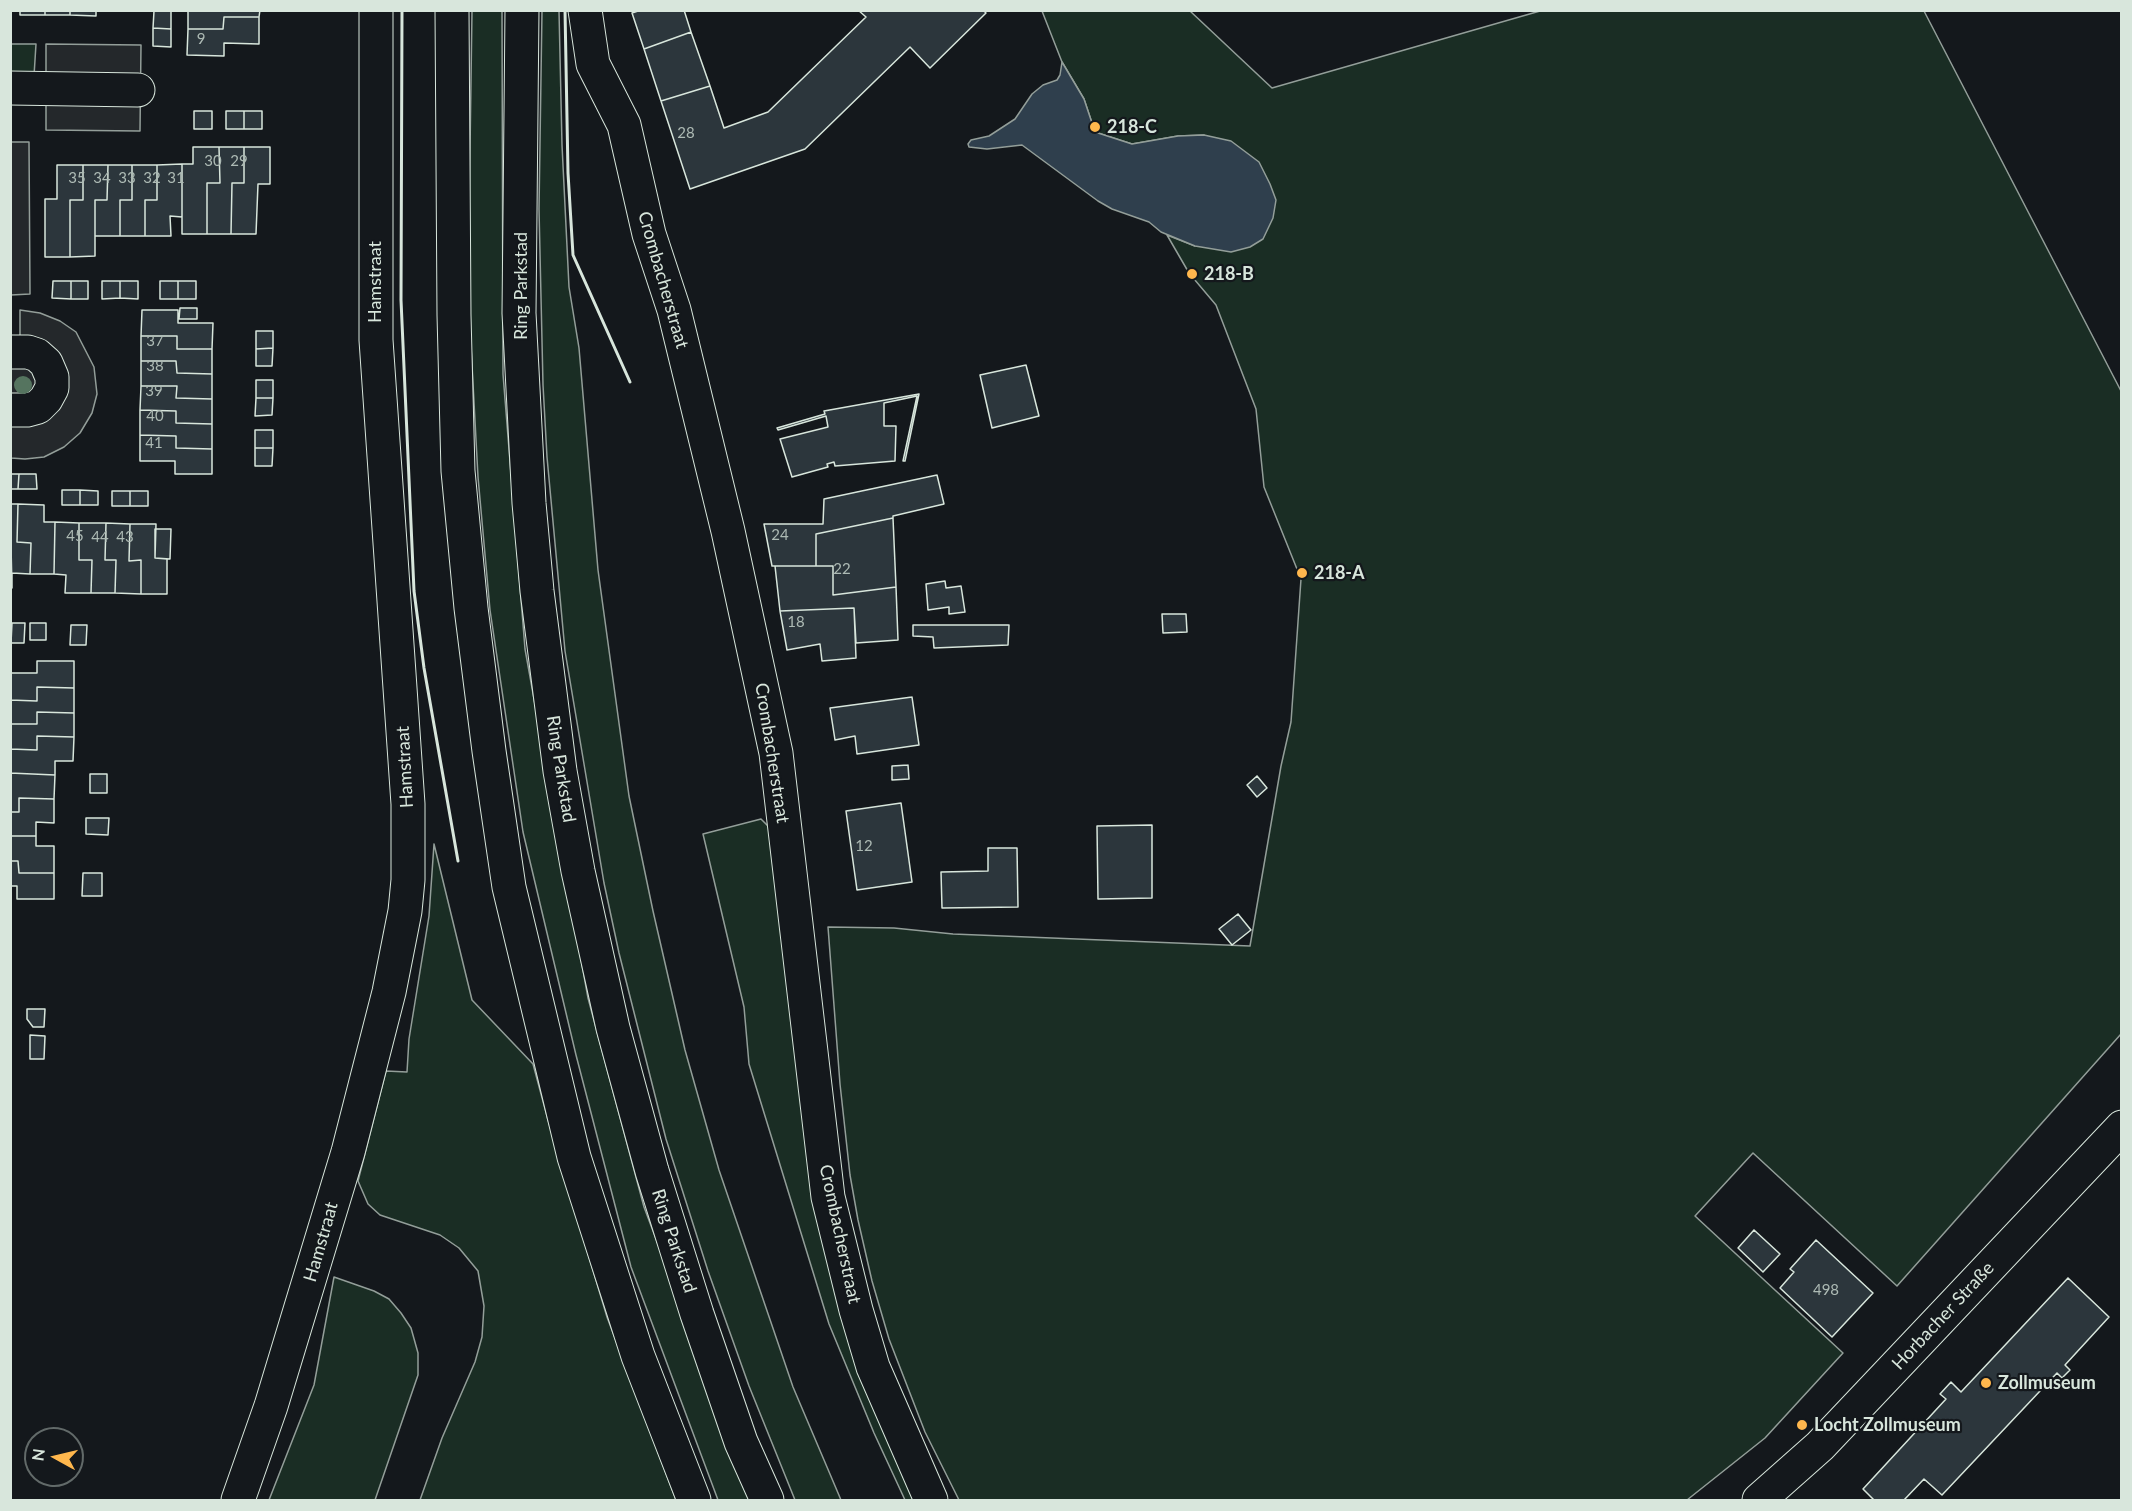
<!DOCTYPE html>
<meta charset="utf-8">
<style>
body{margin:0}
#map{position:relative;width:2132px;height:1511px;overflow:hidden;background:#14181c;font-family:Lato,sans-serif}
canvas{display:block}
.frame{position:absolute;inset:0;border:12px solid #d8e6dc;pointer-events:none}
.north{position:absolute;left:24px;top:1427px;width:60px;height:60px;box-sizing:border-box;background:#14181c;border:2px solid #626a69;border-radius:50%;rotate:278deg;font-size:16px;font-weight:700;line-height:24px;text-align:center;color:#d8e6dc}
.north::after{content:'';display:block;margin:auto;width:21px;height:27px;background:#ffb74d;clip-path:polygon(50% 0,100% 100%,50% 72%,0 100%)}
</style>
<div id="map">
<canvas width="2132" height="1511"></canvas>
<div class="frame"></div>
<div class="north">N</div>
</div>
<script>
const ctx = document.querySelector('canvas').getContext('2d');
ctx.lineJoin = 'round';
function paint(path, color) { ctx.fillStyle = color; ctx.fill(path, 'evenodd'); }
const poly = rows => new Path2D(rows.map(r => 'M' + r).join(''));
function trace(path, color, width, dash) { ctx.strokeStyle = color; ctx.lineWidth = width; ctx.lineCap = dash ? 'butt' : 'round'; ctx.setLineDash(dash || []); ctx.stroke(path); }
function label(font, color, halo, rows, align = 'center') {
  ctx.font = font + ' Lato,sans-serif'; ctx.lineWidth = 4.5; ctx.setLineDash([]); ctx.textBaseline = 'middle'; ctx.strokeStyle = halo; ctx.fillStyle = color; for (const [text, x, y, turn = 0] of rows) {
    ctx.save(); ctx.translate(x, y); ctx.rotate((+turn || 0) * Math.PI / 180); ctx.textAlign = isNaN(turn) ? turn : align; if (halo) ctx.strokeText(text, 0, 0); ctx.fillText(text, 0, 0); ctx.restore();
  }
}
const green = poly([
 [472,11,502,11,503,374,525,649,588,998,644,1207,754,1500,718,1500,631,1267,576,1055,523,832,490,610,478,477,468,290,472,11],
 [542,11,559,11,562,145,569,287,579,348,598,570,629,796,653,911,685,1050,719,1170,793,1387,841,1500,795,1500,749,1386,708,1271,666,1139,619,953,604,883,565,651,547,457,543,385,539,209,542,11],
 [1042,11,1190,11,1272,88,1540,11,1924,11,2121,391,2121,1034,1897,1286,1753,1153,1695,1216,1843,1353,1765,1438,1687,1500,959,1500,925,1432,889,1339,872,1281,858,1220,850,1175,840,1084,828,927,894,928,953,934,1250,946,1281,766,1291,722,1301,579,1264,487,1256,409,1216,305,1189,273,1167,235,1195,246,1204,135,1178,136,1132,144,1095,132,1084,99,1062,62,1042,11],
 [11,44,36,44,34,76,11,78,11,44],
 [761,819,772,830,795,1028,918,1500,905,1500,874,1433,829,1324,749,1064,744,1007,703,834,761,819],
 [434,844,472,1000,533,1064,548,1120,607,1317,676,1500,420,1500,442,1438,475,1362,482,1337,484,1306,478,1271,459,1248,440,1235,380,1215,368,1204,358,1181,386,1071,407,1072,409,1039,429,916,434,844],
 [334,1277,374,1291,389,1299,401,1313,411,1328,418,1353,418,1375,375,1500,269,1500,314,1385,334,1277]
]);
const parking = poly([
 [46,44,141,45,140,131,46,130,46,44],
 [11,142,29,142,30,294,11,295,11,142],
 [20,310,40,313,60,321,76,332,94,367,97,394,92,413,80,433,64,447,44,457,25,459,11,458,10,345,20,345,20,310]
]);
const water = poly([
 [1062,62,1084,99,1095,132,1132,144,1178,136,1204,135,1231,141,1259,162,1270,184,1276,200,1273,218,1263,239,1250,247,1231,252,1195,246,1161,232,1149,222,1112,209,1098,201,1022,145,987,149,969,147,968,144,971,140,989,136,1015,119,1032,94,1043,85,1057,80,1060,75,1062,62]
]);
const building = poly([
 [20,10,45,10,45,15,20,15,20,10],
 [45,10,70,10,70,15,45,15,45,10],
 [70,10,96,10,96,16,70,15,70,10],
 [188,10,260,10,259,17,224,17,223,29,188,29,188,10],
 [641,10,684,10,691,32,644,49,632,13,641,10],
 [858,10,983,10,986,13,930,68,910,47,805,149,690,189,661,101,710,86,724,128,768,112,866,17,858,10],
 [154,11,171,11,171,29,153,28,154,11],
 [224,17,259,17,259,44,224,43,224,56,187,55,188,29,223,29,224,17],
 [153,28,171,29,171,47,153,46,153,28],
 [691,32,710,86,661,101,644,49,691,32],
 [194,111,212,111,212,129,194,129,194,111],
 [226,111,244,111,244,129,226,129,226,111],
 [244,111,262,111,262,129,244,129,244,111],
 [193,147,219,147,220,183,207,183,207,234,182,234,182,164,193,164,193,147],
 [219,147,244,147,244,183,232,183,231,234,207,234,207,183,220,183,219,147],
 [244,147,270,147,270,184,258,184,256,234,231,234,232,183,244,183,244,147],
 [182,164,182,217,170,216,171,236,145,236,145,200,157,200,157,165,182,164],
 [57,165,83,165,83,200,70,200,70,257,45,257,45,199,57,199,57,165],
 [83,165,108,165,107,200,95,200,95,256,70,257,70,200,83,200,83,165],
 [108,165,132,165,132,200,120,200,120,236,95,236,95,200,107,200,108,165],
 [132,165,157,165,157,200,145,200,145,236,120,236,120,200,132,200,132,165],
 [53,281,71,281,71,299,52,298,53,281],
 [71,281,88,281,88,299,71,299,71,281],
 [102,281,120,281,120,298,102,299,102,281],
 [120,281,138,281,138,299,120,298,120,281],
 [160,281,178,281,178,299,160,299,160,281],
 [178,281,196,281,196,299,178,299,178,281],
 [180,308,197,308,197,319,179,319,180,308],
 [142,310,178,310,178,323,213,323,212,349,177,349,177,336,141,336,142,310],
 [256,331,273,331,273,348,256,349,256,331],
 [141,336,177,336,177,349,212,349,212,374,177,373,176,361,141,361,141,336],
 [273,348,272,366,256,366,256,349,273,348],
 [141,361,176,361,177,373,212,374,212,399,176,398,177,386,141,386,141,361],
 [1026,365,1039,416,992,428,980,375,1026,365],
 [256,380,273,380,273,398,256,398,256,380],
 [141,386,177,386,176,398,212,399,212,424,176,423,176,411,140,410,141,386],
 [919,394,905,461,903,461,917,396,884,403,884,426,896,426,895,461,835,466,834,462,827,464,828,467,792,477,780,439,828,427,826,416,778,430,777,428,825,414,824,411,919,394],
 [256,398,273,398,272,415,255,416,256,398],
 [140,410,176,411,176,423,212,424,212,449,176,448,176,436,140,435,140,410],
 [255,430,273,430,273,448,255,448,255,430],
 [140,435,176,436,176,448,212,449,212,474,175,474,175,461,140,461,140,435],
 [255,448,273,448,272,466,255,466,255,448],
 [10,474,19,474,18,489,10,489,10,474],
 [19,474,36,474,37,489,18,489,19,474],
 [937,475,944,504,893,516,893,518,816,534,816,566,772,566,764,524,823,524,824,499,937,475],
 [62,490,80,490,80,505,62,505,62,490],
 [80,490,98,491,98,505,80,505,80,490],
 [112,491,130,491,130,506,112,506,112,491],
 [130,491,148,491,148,506,130,506,130,491],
 [10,504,18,504,17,542,31,543,30,574,12,573,12,588,10,504],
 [18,504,44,505,44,522,55,522,54,574,30,574,31,543,17,542,18,504],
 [893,518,896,587,833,595,833,566,816,566,816,534,893,518],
 [55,522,79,523,79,560,92,560,91,593,65,593,66,575,54,574,55,522],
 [79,523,106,523,105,560,116,560,115,593,91,593,92,560,79,560,79,523],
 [106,523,130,524,129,561,141,560,141,594,115,593,116,560,105,560,106,523],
 [130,524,156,524,155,558,167,559,167,594,141,594,141,560,129,561,130,524],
 [155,529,171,529,170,559,155,558,155,529],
 [775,566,833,566,833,595,896,587,898,640,856,643,854,608,780,611,775,566],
 [945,581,946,588,961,586,965,612,949,614,949,607,928,610,926,584,945,581],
 [854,608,856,658,822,661,820,644,787,650,780,611,854,608],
 [1162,614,1186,614,1187,632,1163,633,1162,614],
 [12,623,25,623,24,643,11,643,12,623],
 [30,623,46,623,46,640,30,640,30,623],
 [71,625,87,625,86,645,70,645,71,625],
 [913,625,1009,625,1008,645,934,648,933,637,913,636,913,625],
 [37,661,74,661,74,688,37,687,37,701,10,700,10,673,37,673,37,661],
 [37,687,74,688,74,713,37,712,37,724,10,724,10,700,37,701,37,687],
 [912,697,919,745,857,754,855,736,835,740,830,708,912,697],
 [37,712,74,713,74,737,37,736,37,750,10,749,10,724,37,724,37,712],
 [37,736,74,737,73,761,55,761,55,775,10,773,10,749,37,750,37,736],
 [908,765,909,779,892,780,892,766,908,765],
 [10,773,55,775,54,799,19,798,19,812,10,812,10,773],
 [90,774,107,774,107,793,90,793,90,774],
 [1257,776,1267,788,1257,797,1247,785,1257,776],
 [19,798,54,799,54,823,36,822,36,836,10,836,10,812,19,812,19,798],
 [901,803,912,882,857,890,846,811,901,803],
 [86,818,109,818,108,835,86,834,86,818],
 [1152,825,1152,898,1098,899,1097,826,1152,825],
 [10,836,36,836,36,846,54,846,54,873,19,873,18,861,10,861,10,836],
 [988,848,1017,848,1018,907,942,908,941,872,988,871,988,848],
 [10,861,18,861,19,873,54,873,54,899,17,899,17,886,10,886,10,861],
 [83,873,102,873,102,896,82,896,83,873],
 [1238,914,1251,930,1232,945,1219,929,1238,914],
 [27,1009,45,1009,44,1027,33,1027,27,1019,27,1009],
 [30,1035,45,1036,44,1059,30,1059,30,1035],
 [1754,1230,1780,1254,1763,1272,1738,1248,1754,1230],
 [1816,1240,1873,1293,1832,1337,1780,1288,1794,1272,1790,1269,1816,1240],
 [2068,1278,2109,1317,2065,1365,2070,1370,2062,1378,2057,1373,1942,1495,1924,1479,1904,1500,1874,1500,1863,1489,1946,1399,1940,1394,1951,1382,1961,1392,2068,1278]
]);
const street = poly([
 [585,10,593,64,624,125,649,234,674,310,728,531,776,753,828,1197,856,1310,873,1367,931,1500],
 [10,88,138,90],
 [10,352,28,352,37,355,46,363,52,377,52,388,46,399,38,407,27,410,10,410]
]);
const secondary = poly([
 [238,1500,271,1406,348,1152,389,992,405,911,408,880,408,804,376,340,376,10],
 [1759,1500,1820,1446,2122,1127]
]);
const highway = poly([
 [452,10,454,315,458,471,471,608,489,751,509,887,574,1157,638,1356,694,1500],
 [522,10,519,313,529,503,537,591,560,771,578,871,613,1028,652,1171,697,1314,741,1442,767,1500]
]);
const wall = poly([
 [402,10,401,300,414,591,424,668,458,861],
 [565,10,568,173,573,255,630,382]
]);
const trees = [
 [23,385]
];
const markers = [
 [1095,127,6,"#ffb74d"],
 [1192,274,6,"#ffb74d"],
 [1302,573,6,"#ffb74d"],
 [1986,1383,6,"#ffb74d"],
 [1802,1425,6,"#ffb74d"]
];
const numberNames = [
 ["9",201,39],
 ["28",686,133],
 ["30",213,161],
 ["29",239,161],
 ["35",77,178],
 ["34",102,178],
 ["33",127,178],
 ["32",152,178],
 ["31",176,178],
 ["37",155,341],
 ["38",155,366],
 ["39",154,391],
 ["40",155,416],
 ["41",154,443],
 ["24",780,535],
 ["45",75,536],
 ["44",100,537],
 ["43",125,537],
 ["22",842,569],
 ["18",796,622],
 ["12",864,846],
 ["498",1826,1290]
];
const poiNames = [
 ["218-C",1107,127],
 ["218-B",1204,274],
 ["218-A",1314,573],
 ["Zollmuseum",1998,1383],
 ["Locht Zollmuseum",1814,1425]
];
const streetNames = [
 ["Crombacherstraat",663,280,74],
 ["Hamstraat",375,282,-90],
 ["Ring Parkstad",521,286,-90],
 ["Crombacherstraat",772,753,81],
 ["Hamstraat",405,767,-93],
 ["Ring Parkstad",561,769,81],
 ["Crombacherstraat",840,1234,78],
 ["Ring Parkstad",674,1241,72],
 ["Hamstraat",321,1242,-74],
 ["Horbacher Straße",1943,1316,-47]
];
paint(green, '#1a2d24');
trace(green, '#939e99', 1.5);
paint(parking, '#24282b');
trace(parking, '#939e99', 1.5);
paint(water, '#2f3f4d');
trace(water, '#939e99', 1.5);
paint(building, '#2c363c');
trace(building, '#d8e6dc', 1.5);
trace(street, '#d8e6dc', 35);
trace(secondary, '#d8e6dc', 35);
trace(highway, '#d8e6dc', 35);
trace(street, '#14181c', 33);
trace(secondary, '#14181c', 33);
trace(highway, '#14181c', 33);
trace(wall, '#d8e6dc', 3);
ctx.fillStyle = '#55745f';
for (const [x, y] of trees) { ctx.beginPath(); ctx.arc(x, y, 9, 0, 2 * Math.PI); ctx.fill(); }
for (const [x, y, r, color] of markers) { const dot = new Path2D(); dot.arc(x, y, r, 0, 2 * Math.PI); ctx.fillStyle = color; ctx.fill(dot); trace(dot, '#14181c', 2); }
label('15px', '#adbab4', null, numberNames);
label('bold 18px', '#d8e6dc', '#14181c', poiNames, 'left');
label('18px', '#d8e6dc', '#14181c', streetNames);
</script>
